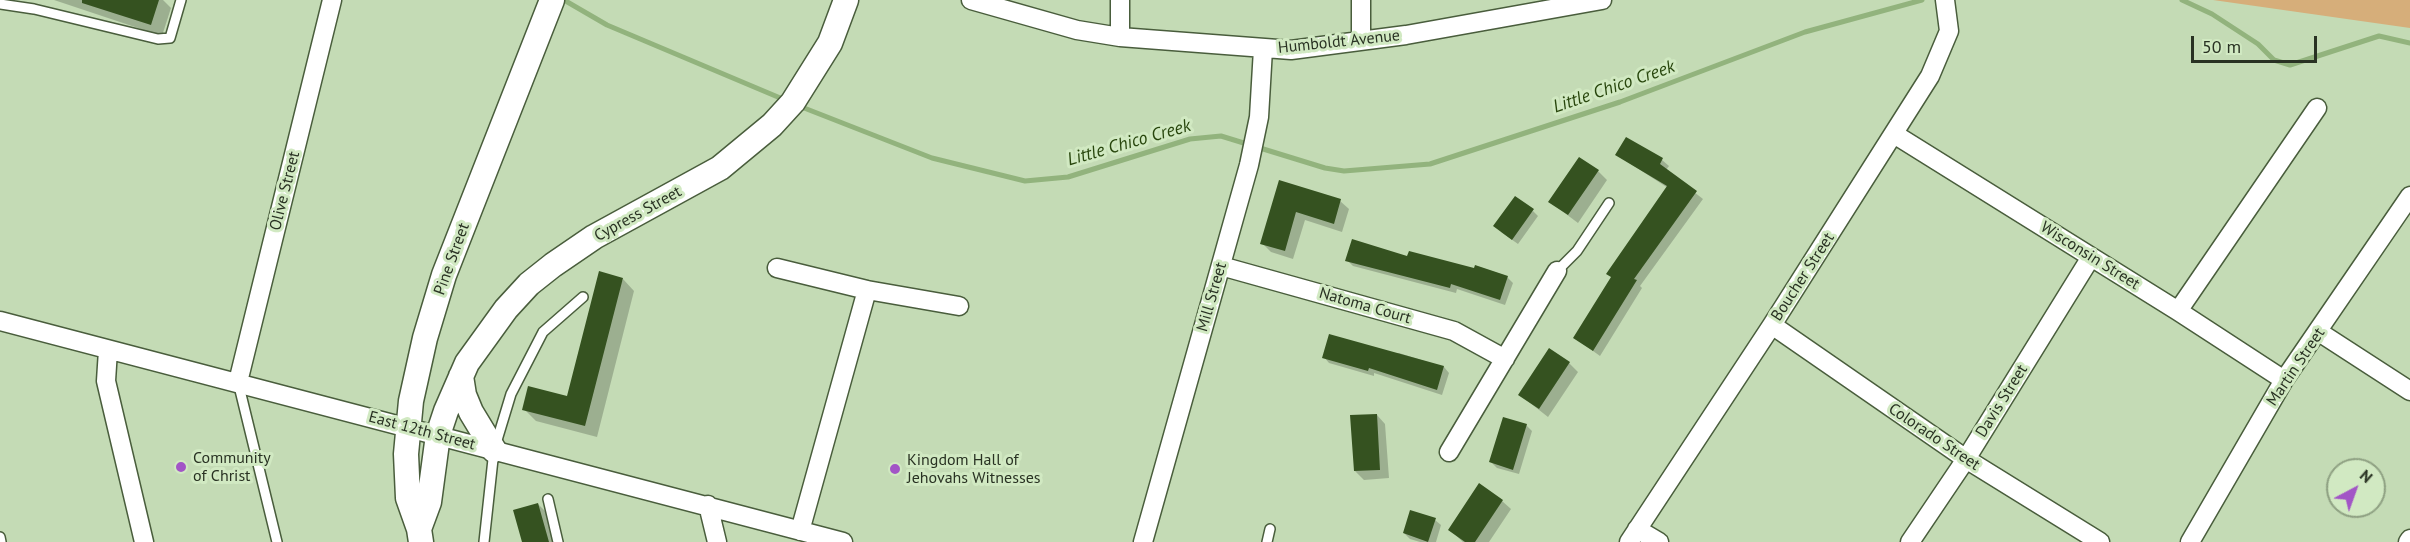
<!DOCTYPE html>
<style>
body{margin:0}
#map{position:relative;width:2410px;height:542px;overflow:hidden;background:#c4dbb5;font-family:"PT Sans",sans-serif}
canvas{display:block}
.north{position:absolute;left:2326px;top:458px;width:60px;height:60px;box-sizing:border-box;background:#d1e9c2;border:2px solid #8ea082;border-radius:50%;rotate:41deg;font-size:16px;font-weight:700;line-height:24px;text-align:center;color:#293223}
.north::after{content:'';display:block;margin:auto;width:21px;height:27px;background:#a255c6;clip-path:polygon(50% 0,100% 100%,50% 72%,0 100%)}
.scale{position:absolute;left:2191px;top:36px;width:126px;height:27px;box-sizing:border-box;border:3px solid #293223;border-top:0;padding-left:8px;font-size:18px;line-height:21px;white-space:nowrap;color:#293223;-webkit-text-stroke:4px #d1e9c2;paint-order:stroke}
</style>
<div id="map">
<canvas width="2410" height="542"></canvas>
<div class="north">N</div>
<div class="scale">50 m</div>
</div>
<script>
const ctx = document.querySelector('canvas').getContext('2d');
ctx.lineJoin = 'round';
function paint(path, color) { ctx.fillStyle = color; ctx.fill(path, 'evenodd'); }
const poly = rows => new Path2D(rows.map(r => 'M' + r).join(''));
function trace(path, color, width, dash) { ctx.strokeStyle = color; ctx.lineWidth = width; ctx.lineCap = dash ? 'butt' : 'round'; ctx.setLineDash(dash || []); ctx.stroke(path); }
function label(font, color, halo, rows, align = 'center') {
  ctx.font = font + ' "PT Sans",sans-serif'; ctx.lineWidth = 6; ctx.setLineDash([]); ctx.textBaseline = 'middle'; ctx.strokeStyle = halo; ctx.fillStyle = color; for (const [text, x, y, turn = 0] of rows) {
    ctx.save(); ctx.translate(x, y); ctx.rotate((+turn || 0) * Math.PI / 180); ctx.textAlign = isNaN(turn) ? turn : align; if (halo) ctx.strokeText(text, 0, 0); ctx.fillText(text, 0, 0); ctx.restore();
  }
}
const green = poly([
 [2213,0,2410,0,2410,28]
]);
const shadow = poly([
 [54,0,163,0,171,8,162,36],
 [1617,155,1662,160,1669,166,1666,170,1703,199,1640,286,1642,288,1600,356,1575,338,1668,188],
 [1598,171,1607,180,1578,223,1550,202],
 [1280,182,1340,201,1349,209,1342,232,1305,220,1293,259,1271,252,1262,243],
 [1533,211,1538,216,1518,244,1501,232],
 [1347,260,1507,277,1513,283,1505,305,1457,289,1456,293,1353,266],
 [623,279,634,291,597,437,536,421,524,409,568,398],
 [1399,353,1444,367,1449,373,1442,395,1374,373,1374,376,1329,363,1324,357],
 [1569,363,1578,372,1548,417,1520,395],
 [1377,415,1385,424,1389,478,1364,480,1355,471],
 [1526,425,1532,431,1519,474,1497,468,1491,462],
 [1502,501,1511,509,1489,542,1463,542,1450,530],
 [538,504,547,513,555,542,523,542],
 [1435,520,1441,525,1436,542,1420,542,1410,539,1404,533]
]);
const stream = poly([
 [564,0,607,25,785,100],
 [2182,0,2212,14,2258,44,2274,60,2290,65,2379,36,2410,43],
 [799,106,932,158,1025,181,1068,177,1190,139,1221,136,1325,168,1344,171,1430,164,1620,102,1805,32,1922,0]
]);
const building = poly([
 [82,0,159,0,151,25,82,3],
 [1626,137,1663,158,1660,164,1697,191,1634,279,1637,280,1593,351,1573,338,1611,277,1606,274,1667,186,1615,155],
 [1579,157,1599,170,1568,215,1548,202],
 [1279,180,1341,199,1334,224,1296,212,1285,251,1260,244],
 [1515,196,1534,209,1512,240,1493,226],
 [1352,239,1407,256,1409,251,1474,268,1475,265,1508,276,1500,300,1451,284,1450,288,1345,261],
 [599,271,623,278,585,426,522,410,528,386,567,396],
 [1329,334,1444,366,1437,390,1369,368,1368,371,1322,358],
 [1549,348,1570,362,1539,409,1518,395],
 [1377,414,1380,470,1354,471,1350,415],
 [1503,417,1527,424,1513,470,1489,462],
 [1479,483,1503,500,1475,542,1465,542,1448,530],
 [538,503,549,542,522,542,513,510],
 [1410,510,1436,518,1428,542,1403,533]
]);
const service = poly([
 [0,4,34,9,158,39,170,38,181,0],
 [1557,271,1577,251,1609,203],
 [238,382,277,542],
 [548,499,558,542],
 [0,537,1,542],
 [484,542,494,450,511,394,543,332,583,297],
 [1267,542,1270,529]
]);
const minor = poly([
 [971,0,1077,30,1120,37,1291,50,1406,35,1602,0],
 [1120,0,1120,37],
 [1361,41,1361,0],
 [1894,134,2178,311,2284,380],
 [1221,266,1454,331,1505,359],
 [777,268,867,290,959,306],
 [2178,311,2317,108],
 [0,321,843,542],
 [1772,325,1966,459,2100,542],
 [2319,332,2410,391],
 [108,350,106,381,144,542],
 [238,382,332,0],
 [1449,452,1557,271],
 [708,505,717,542],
 [1637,529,1659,542],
 [800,531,867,290],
 [1143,542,1249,165,1259,117,1263,49],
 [1629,542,1772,325,1930,76,1949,31,1945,0],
 [1910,542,1966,459,2091,257],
 [2190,542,2284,380,2410,196],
 [2408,542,2410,539]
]);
const tertiary = poly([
 [461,376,464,395,471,412,494,450],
 [419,529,408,498,406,454,411,401,425,338,444,275,552,0],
 [421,542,419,529,429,502,438,435,446,411,467,363,506,309,529,284,553,265,594,237,720,168,772,125,793,102,830,43,846,0]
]);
const markers = [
 [181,467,6,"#a255c6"],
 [895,469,6,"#a255c6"]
];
const streetNames = [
 ["Humboldt Avenue",1339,42,-6],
 ["Olive Street",285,191,-76],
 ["Cypress Street",638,214,-29],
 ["Wisconsin Street",2090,256,32],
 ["Pine Street",452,259,-70],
 ["Boucher Street",1803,277,-57],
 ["Mill Street",1212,297,-74],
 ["Natoma Court",1365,306,16],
 ["Martin Street",2296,367,-56],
 ["Davis Street",2002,401,-58],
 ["East 12th Street",422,431,15],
 ["Colorado Street",1934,437,34]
];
const poiNames = [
 ["Community",193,458],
 ["of Christ",193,476],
 ["Kingdom Hall of",907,460],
 ["Jehovahs Witnesses",907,478]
];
const waterNames = [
 ["Little Chico Creek",1614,87,-19],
 ["Little Chico Creek",1129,143,-16]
];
paint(green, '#d6ae7a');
paint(shadow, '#0003');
trace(stream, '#92b37d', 5);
paint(building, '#355220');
trace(service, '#495d3c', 12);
trace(minor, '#495d3c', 21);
trace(tertiary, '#495d3c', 27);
trace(service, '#fff', 9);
trace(minor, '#fff', 18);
trace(tertiary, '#fff', 24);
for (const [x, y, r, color] of markers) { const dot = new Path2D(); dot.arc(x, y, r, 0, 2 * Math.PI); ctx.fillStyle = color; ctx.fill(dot); trace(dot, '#d1e9c2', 2); }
label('16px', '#293223', '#d1e9c2', streetNames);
label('16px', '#293223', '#d1e9c2', poiNames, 'left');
label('italic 18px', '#28460d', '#d1e9c2', waterNames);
</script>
